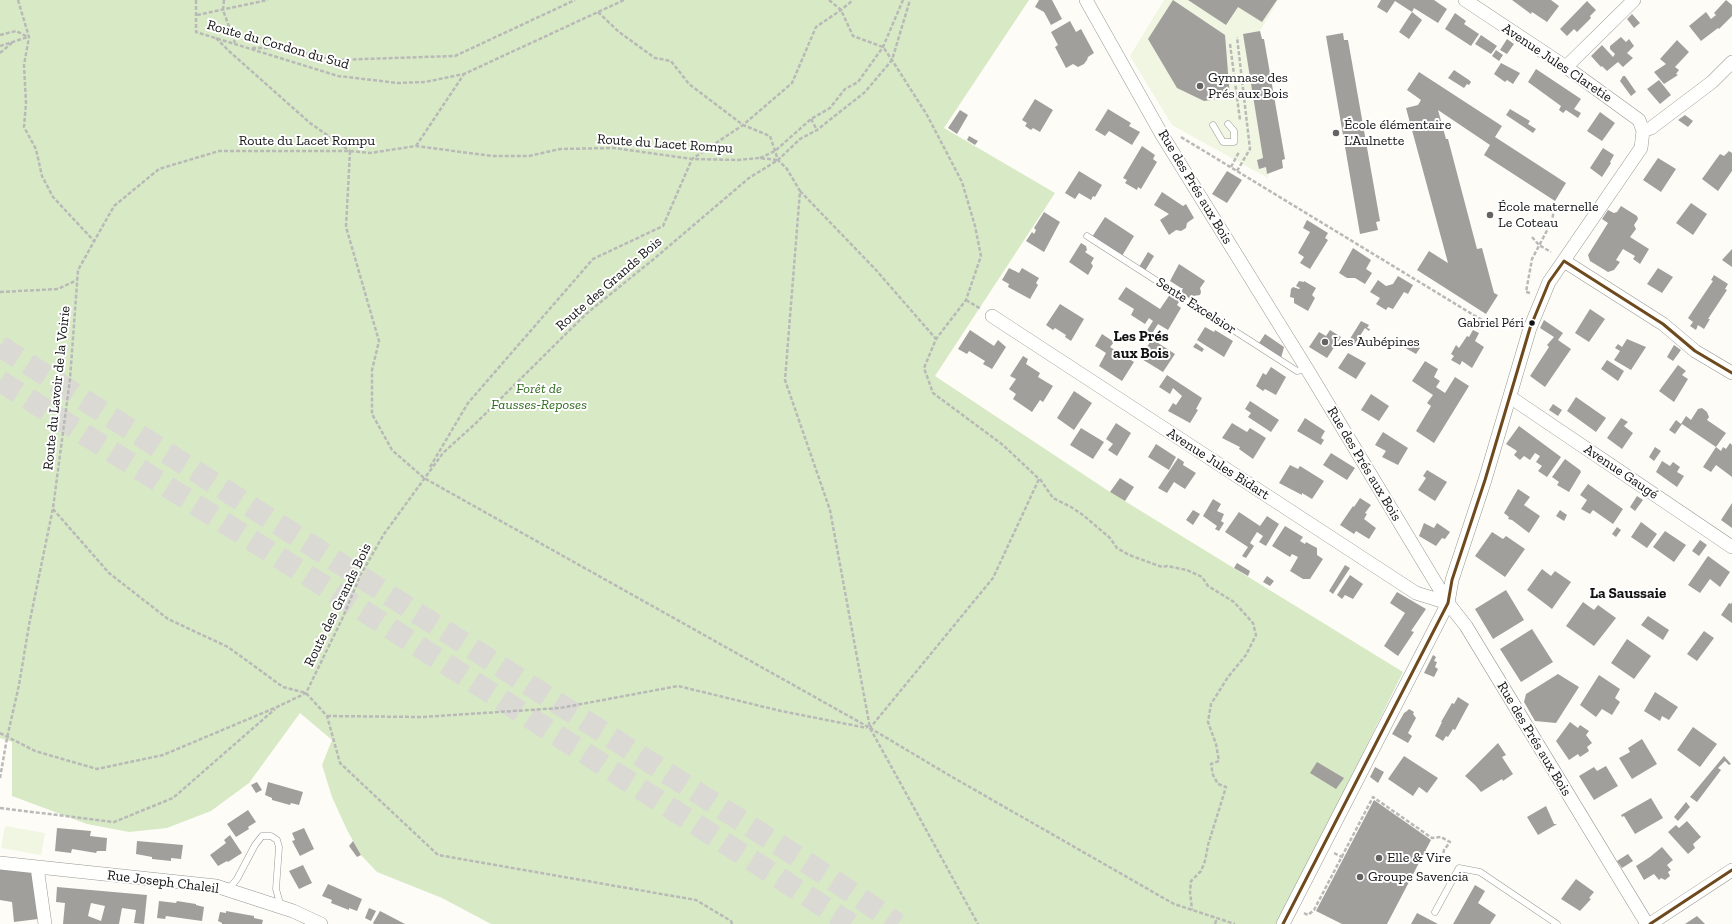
<!DOCTYPE html>
<meta charset="utf-8">
<style>
body{margin:0}
canvas{display:block;background:#fdfcf7}
</style>
<canvas width="1732" height="924"></canvas>
<script>
const ctx = document.querySelector('canvas').getContext('2d');
ctx.lineJoin = 'round';
function paint(path, color) { ctx.fillStyle = color; ctx.fill(path, 'evenodd'); }
const poly = rows => new Path2D(rows.map(r => 'M' + r).join(''));
function trace(path, color, width, dash) { ctx.strokeStyle = color; ctx.lineWidth = width; ctx.lineCap = dash ? 'butt' : 'round'; ctx.setLineDash(dash || []); ctx.stroke(path); }
function label(font, color, halo, rows, align = 'center') {
  ctx.font = font + ' "Zilla Slab",serif'; ctx.lineWidth = 4; ctx.setLineDash([]); ctx.textBaseline = 'middle'; ctx.strokeStyle = halo; ctx.fillStyle = color; for (const [text, x, y, turn = 0] of rows) {
    ctx.save(); ctx.translate(x, y); ctx.rotate((+turn || 0) * Math.PI / 180); ctx.textAlign = isNaN(turn) ? turn : align; if (halo) ctx.strokeText(text, 0, 0); ctx.fillText(text, 0, 0); ctx.restore();
  }
}
const forest = poly([
 [0,0,1029,0,944,128,1055,193,935,376,1110,492,1403,672,1319,842,1276,924,491,924,442,898,377,872,361,855,347,830,332,797,322,765,332,740,300,713,249,783,211,811,167,828,129,832,87,824,12,796,12,742,0,738]
]);
const pitch = poly([
 [1164,0,1278,0,1260,31,1243,34,1263,158,1257,160,1259,169,1266,167,1268,178,1172,125,1130,56],
 [5,826,45,833,41,855,1,848]
]);
const building = poly([
 [1039,0,1052,0,1062,19,1051,25,1044,12,1035,7],
 [1173,0,1225,35,1230,97,1204,101,1177,88,1148,39],
 [1188,0,1277,0,1262,22,1238,7,1226,25],
 [1381,0,1434,0,1447,9,1438,23,1414,8,1412,12,1395,1,1387,13,1377,7],
 [1512,0,1551,0,1559,6,1547,22,1532,12,1531,14],
 [1726,0,1732,5,1732,16,1719,29,1718,28,1701,41,1689,26,1706,12,1711,19,1716,15,1714,13],
 [1587,1,1596,10,1590,16,1591,18,1577,32,1574,29,1567,36,1560,29],
 [1412,12,1422,20,1409,39,1399,32],
 [1455,13,1466,21,1464,24,1479,34,1471,46,1445,29],
 [1632,14,1640,23,1634,28,1627,19],
 [1070,21,1076,32,1081,29,1094,53,1088,57,1087,60,1084,64,1078,67,1073,64,1066,68,1055,47,1058,45,1051,32],
 [1260,31,1262,39,1264,39,1285,159,1282,160,1283,168,1267,174,1266,167,1259,169,1257,160,1263,158,1243,34],
 [1343,33,1344,40,1348,40,1380,221,1376,222,1378,230,1360,234,1326,36],
 [1481,35,1497,46,1491,54,1475,44],
 [1621,37,1626,42,1629,39,1634,46,1627,53,1633,58,1623,67,1618,62,1607,71,1602,66,1601,67,1591,56,1602,45,1613,57,1615,54,1610,49,1610,46],
 [1507,39,1514,44,1507,54,1500,50],
 [1677,40,1689,52,1675,67,1679,70,1676,74,1678,75,1664,84,1654,72,1666,64,1660,59],
 [1496,50,1503,55,1499,61,1492,56],
 [1501,63,1520,73,1513,84,1507,80,1505,82,1494,74],
 [1536,69,1581,99,1574,109,1581,113,1578,118,1566,110,1563,113,1559,110,1561,106,1528,82],
 [1454,70,1469,80,1471,82,1469,85,1467,84,1464,88,1448,78],
 [1419,72,1502,126,1495,137,1566,183,1555,201,1484,155,1490,145,1438,110,1446,139,1448,139,1477,249,1482,248,1494,293,1498,295,1486,314,1417,270,1429,251,1448,263,1406,108,1418,105,1421,100,1407,90],
 [1623,76,1625,76,1636,92,1631,96,1620,81],
 [1659,80,1671,95,1660,104,1647,89],
 [1035,99,1053,110,1040,132,1033,128,1031,130,1025,126,1027,123,1022,120],
 [1108,109,1131,123,1129,126,1140,132,1132,145,1109,131,1105,136,1095,130],
 [1510,109,1530,121,1528,124,1536,129,1533,133,1506,115],
 [960,110,968,115,957,134,948,128],
 [1600,112,1615,123,1602,141,1587,131],
 [1685,115,1693,121,1688,127,1678,120],
 [969,136,978,141,975,145,967,140],
 [1142,146,1155,155,1153,159,1157,162,1141,189,1138,187,1137,190,1125,183,1127,180,1123,178],
 [1603,148,1614,155,1610,162,1611,163,1602,177,1590,168],
 [1729,151,1732,153,1732,171,1718,191,1702,179,1720,154,1724,156],
 [1658,158,1676,169,1661,192,1643,180],
 [1079,171,1102,185,1095,197,1093,196,1091,200,1079,193,1075,199,1065,193],
 [1227,171,1242,180,1227,203,1212,194],
 [1162,192,1183,206,1186,204,1194,218,1187,223,1186,228,1181,231,1176,230,1169,235,1160,220,1169,214,1154,205],
 [1691,203,1707,214,1693,235,1676,223],
 [1621,206,1637,216,1638,219,1634,225,1636,229,1630,237,1649,249,1640,264,1633,259,1635,256,1623,249,1616,260,1620,262,1614,270,1608,272,1590,261,1588,255,1608,223,1602,219,1608,210,1614,213,1617,212],
 [1044,212,1060,222,1044,252,1026,241,1032,232,1034,234,1036,230,1034,228],
 [1105,217,1134,236,1122,256,1092,237],
 [1307,220,1328,233,1325,238,1328,240,1310,269,1300,263,1304,257,1298,253,1310,232,1303,228],
 [1081,243,1086,246,1087,250,1085,252,1094,258,1091,263,1093,266,1088,275,1069,262],
 [1353,248,1371,260,1366,269,1372,273,1365,284,1355,278,1347,278,1339,273],
 [1732,249,1732,267,1722,260],
 [1148,252,1154,256,1145,271,1139,267],
 [1179,264,1205,281,1200,288,1201,292,1200,295,1193,296,1190,299,1180,293,1183,288,1181,288,1170,281],
 [1009,268,1019,273,1022,268,1039,278,1036,283,1038,285,1030,299,1008,287,1009,284,1002,280],
 [1658,268,1673,277,1662,293,1647,284],
 [1714,275,1728,284,1725,289,1727,290,1708,319,1710,319,1704,329,1698,325,1696,330,1690,326,1693,322,1688,318,1713,281,1711,280],
 [1398,276,1413,285,1408,294,1404,292,1393,309,1388,307,1386,310,1376,304,1380,298,1370,292,1378,280,1386,286,1393,284],
 [1299,281,1304,282,1304,281,1316,288,1312,295,1315,298,1308,311,1294,303,1294,298,1290,297,1291,289,1293,287,1299,289,1300,288,1296,286],
 [1126,287,1160,309,1171,293,1181,299,1177,305,1181,308,1168,330,1158,324,1149,338,1144,335,1153,321,1149,318,1145,324,1131,315,1134,309,1118,299],
 [1060,304,1084,319,1071,341,1065,337,1066,335,1055,328,1053,330,1046,325],
 [1590,309,1605,319,1589,342,1575,333],
 [1509,318,1514,320,1512,328,1507,326],
 [1544,320,1563,333,1558,340,1571,349,1545,387,1530,376,1549,347,1547,345,1554,337,1540,328],
 [1361,321,1369,325,1367,328,1370,329,1369,331,1365,328,1354,345,1348,342],
 [1205,327,1214,332,1215,330,1233,341,1224,357,1197,340],
 [970,330,994,346,998,340,1006,347,992,369,983,364,985,361,969,351,967,354,958,349],
 [1330,330,1341,337,1327,358,1309,347,1319,332,1326,336],
 [1473,330,1479,333,1475,341,1484,347,1472,368,1462,361,1460,365,1451,360,1454,356,1451,354,1456,345,1459,348,1467,336,1469,337],
 [1102,334,1114,342,1110,347,1134,362,1122,381,1099,366,1106,353,1095,346],
 [1265,334,1284,347,1281,358,1259,343],
 [1152,339,1175,354,1163,372,1140,358],
 [1407,339,1420,348,1416,354,1402,346],
 [1627,339,1646,347,1631,370,1614,360,1620,351,1615,348,1618,344,1622,347],
 [1196,343,1204,349,1202,352,1193,347],
 [1674,345,1681,350,1673,361,1667,357],
 [1348,353,1366,363,1356,379,1338,368],
 [1023,356,1028,359,1026,364,1040,373,1038,377,1053,386,1043,402,1040,400,1032,412,1013,399,1016,394,1009,389,1016,379,1010,376],
 [1607,360,1624,371,1618,381,1601,369],
 [1425,361,1438,369,1434,377,1440,381,1436,387,1445,393,1455,377,1469,386,1434,443,1416,431,1431,406,1427,403,1433,395,1412,381],
 [1678,365,1686,371,1682,375,1688,379,1674,402,1659,391],
 [1271,367,1286,377,1276,395,1265,389,1263,391,1256,386,1263,373,1266,375],
 [1167,375,1202,398,1196,409,1198,410,1190,423,1168,411,1173,403,1176,405,1182,396,1173,388,1170,394,1159,387],
 [1074,391,1092,403,1074,430,1057,418],
 [1371,394,1389,406,1379,421,1361,410],
 [1576,397,1606,418,1596,432,1567,411],
 [1250,401,1279,420,1271,432,1248,417,1251,413,1245,409],
 [1553,404,1562,410,1558,416,1549,410],
 [1702,408,1707,412,1709,417,1707,420,1726,433,1716,447,1682,424,1675,434,1669,430,1676,420,1681,424,1686,416,1691,420,1698,409],
 [1305,418,1325,431,1321,438,1324,440,1321,445,1297,431],
 [1621,418,1628,422,1624,426,1633,433,1622,449,1607,438],
 [1116,423,1131,433,1117,456,1108,450,1113,444,1106,439],
 [1232,423,1247,432,1250,428,1266,438,1253,459,1239,449,1240,447,1222,438],
 [1519,426,1561,457,1547,477,1538,471,1542,466,1536,462,1540,456,1535,453,1530,460,1524,456,1520,460,1514,455,1517,451,1506,444],
 [1081,428,1104,442,1093,459,1070,445],
 [1383,432,1408,448,1398,465,1382,457,1386,451,1375,445],
 [1730,443,1732,445,1732,477,1716,465,1711,472,1703,467,1716,447,1721,451,1723,447,1726,449],
 [1156,444,1176,457,1169,470,1148,457],
 [1655,447,1661,451,1654,461,1649,457],
 [1331,453,1355,468,1347,480,1323,465],
 [1178,458,1184,462,1183,465,1196,473,1185,489,1174,482,1167,493,1158,488],
 [1565,459,1580,470,1581,472,1569,492,1557,485,1559,482,1552,477],
 [1662,461,1670,466,1673,462,1680,467,1677,472,1684,476,1677,487,1656,472],
 [1290,465,1298,469,1300,466,1324,481,1312,499,1302,493,1302,495,1279,483],
 [1427,470,1447,482,1435,501,1418,490,1426,478,1423,476],
 [1120,478,1134,487,1125,501,1110,492],
 [1588,484,1623,509,1613,524,1593,510,1590,514,1581,509,1587,500,1580,495],
 [1518,489,1530,497,1524,505,1540,516,1529,533,1512,520,1508,519,1509,517,1504,513],
 [1637,496,1643,500,1635,511,1630,507],
 [1360,498,1371,505,1365,513,1367,514,1364,519,1376,528,1369,539,1356,531,1354,534,1340,525,1353,506,1354,507],
 [1213,499,1221,504,1217,511,1224,514,1221,521,1224,523,1219,531,1215,529,1217,526,1203,516],
 [1732,503,1732,528,1721,520],
 [1193,510,1200,514,1193,525,1186,520],
 [1560,510,1567,515,1564,521,1556,516],
 [1239,512,1260,526,1267,516,1279,524,1266,546,1259,542,1263,536,1257,532,1250,543,1254,546,1246,558,1242,556,1248,547,1225,532],
 [1641,522,1657,534,1647,548,1631,537],
 [1424,523,1434,528,1437,523,1450,532,1445,539,1442,538,1436,546,1419,536],
 [1285,526,1303,537,1300,541,1305,544,1306,542,1317,548,1317,555,1323,559,1310,579,1303,579,1290,571,1298,557,1292,554,1290,557,1272,546],
 [1617,527,1621,530,1616,537,1612,534],
 [1665,531,1686,545,1674,562,1653,547],
 [1492,532,1503,539,1506,536,1525,549,1505,577,1475,556],
 [1700,540,1707,545,1699,556,1692,551],
 [1708,556,1730,572,1720,587,1710,579,1700,593,1688,585],
 [1237,563,1250,571,1248,576,1234,568],
 [1345,565,1350,568,1333,594,1329,591],
 [1542,569,1551,576,1555,571,1571,582,1552,609,1527,590],
 [1350,575,1363,584,1353,599,1345,595,1342,599,1337,595],
 [1267,576,1274,581,1270,586,1263,582],
 [1506,590,1524,620,1493,639,1475,609],
 [1397,592,1426,609,1411,631,1414,632,1398,656,1384,646,1405,613,1390,603],
 [1583,602,1594,610,1598,605,1616,618,1594,646,1566,626],
 [1732,602,1732,623,1721,615,1729,603,1731,604],
 [1648,616,1669,630,1663,640,1641,625],
 [1532,629,1553,662,1521,682,1500,649],
 [1704,631,1714,638,1697,661,1687,654],
 [1627,639,1651,656,1634,679,1611,663],
 [1433,655,1436,657,1434,661,1437,662,1435,667,1438,669,1434,677,1424,673],
 [1558,674,1579,687,1556,723,1535,721,1524,702,1526,694],
 [1599,675,1620,689,1615,698,1620,702,1612,715,1602,709,1596,717,1580,705],
 [1655,692,1678,707,1669,720,1662,716,1660,721,1644,711],
 [1458,697,1469,704,1455,730,1453,729,1448,737,1446,736,1443,741,1435,736,1442,722,1441,722,1452,703,1454,704],
 [1409,709,1414,712,1413,714,1416,718,1408,733,1412,736,1408,743,1392,734,1404,713,1407,711],
 [1570,722,1578,728,1580,725,1589,731,1586,735,1592,743,1587,747,1589,751,1580,757,1578,754,1569,760,1556,741],
 [1693,727,1717,744,1700,767,1677,750],
 [1642,739,1657,764,1632,779,1619,758,1630,752,1628,748],
 [1498,743,1506,755,1502,757,1513,774,1503,781,1502,779,1481,792,1475,785,1465,776],
 [1404,756,1438,778,1427,793,1419,787,1413,796,1388,779],
 [1724,756,1731,764,1729,765,1725,761,1718,768,1721,770,1697,802,1690,797],
 [1317,762,1344,778,1336,789,1310,773],
 [1606,766,1618,786,1594,800,1579,776,1594,767,1597,771],
 [1375,767,1384,772,1378,783,1370,777],
 [257,782,262,790,256,793,251,785],
 [268,782,303,792,299,805,291,803,290,805,272,800,272,798,265,795],
 [1651,798,1663,818,1635,834,1624,816,1622,817,1621,815],
 [1374,800,1431,840,1387,924,1342,924,1316,911],
 [1686,802,1690,807,1678,821,1674,817],
 [1546,806,1554,824,1557,824,1538,835,1527,817],
 [248,810,256,822,248,827,249,829,236,837,227,824],
 [1687,821,1701,837,1693,844,1695,848,1688,854,1668,832,1676,825,1679,828],
 [57,828,91,831,90,836,107,838,106,851,97,851,96,853,72,849,71,853,55,851],
 [304,828,314,849,300,856,292,841,295,840,292,833],
 [230,835,242,853,228,862,227,861,218,866,210,855,226,843,224,840],
 [137,841,183,845,181,859,171,858,171,861,152,859,152,857,136,854],
 [353,841,361,855,357,857,349,846],
 [1662,847,1673,860,1667,865,1671,870,1668,872,1670,876,1665,880,1661,878,1659,880,1654,874,1644,880,1636,866,1650,857],
 [1628,854,1633,861,1622,868,1617,861],
 [303,865,312,883,299,889,289,871],
 [0,869,32,873,38,919,14,922,12,902,0,900],
 [1576,879,1594,892,1589,898,1591,899,1580,911,1561,899],
 [328,884,362,899,357,911,349,908,349,910,331,903,332,900,322,896],
 [1475,885,1485,891,1478,903,1496,915,1490,924,1453,924],
 [57,887,147,895,144,924,134,923,136,910,122,908,119,924,63,924,65,903,56,902],
 [91,903,105,906,101,921,88,916],
 [159,901,176,903,177,901,196,904,196,905,204,907,202,921,166,916,165,919,157,918],
 [369,908,376,911,371,921,365,918],
 [226,911,254,916,254,918,263,920,262,924,222,924,222,923,218,921,220,912,226,913],
 [380,911,405,924,374,924,373,923],
 [1417,913,1438,924,1411,924],
 [1697,916,1705,924,1685,924]
]);
const motorwayTunnel = poly([
 [0,346,826,875,898,924],
 [0,381,348,601,851,924]
]);
const path = poly([
 [18,0,29,37,24,65,26,103,24,127,36,149,42,176,53,197,94,241],
 [196,0,196,32,338,76,398,83,425,82,464,74,624,0],
 [224,0,223,10,235,43],
 [829,0,841,10,853,36,883,47,892,60,927,115,962,182,975,226,981,256,966,300,936,339,924,368,933,393,1003,445,1039,479,993,578,870,728],
 [598,12,619,32,655,58,671,61,689,84,743,125,770,136,778,160,787,169,800,191,785,380,830,510,870,728,947,774,1174,904,1235,924],
 [197,15,268,0],
 [0,35,16,31,28,37],
 [216,38,230,52,310,123,350,151],
 [1230,44,1240,120],
 [0,46,28,37],
 [252,48,283,48,334,60,455,56,575,0],
 [0,53,13,42],
 [811,119,817,130],
 [1181,137,1495,328],
 [416,146,464,74],
 [350,151,346,227,379,341,372,370,372,414,392,450,424,478,870,728,978,924],
 [760,158,775,151,811,119,830,108,845,89,858,82,883,47,903,0],
 [1231,167,1239,152],
 [1237,171,1250,149,1237,37],
 [800,191,876,270,936,339],
 [1532,237,1539,245,1551,252],
 [0,292,58,289,77,280],
 [1530,293,1526,292,1532,259,1552,221,1554,209],
 [966,300,981,309],
 [430,467,468,403,593,259,663,226,692,159,743,125,792,83,816,27,841,10,853,0],
 [1040,479,1053,498,1071,507,1083,515,1110,538,1117,548,1129,555,1162,567,1167,566,1187,570,1202,577,1208,586,1234,602,1253,623,1256,635,1246,655,1228,677,1211,704,1208,722,1216,744,1219,761,1211,764,1213,775,1218,784,1226,787,1208,845,1205,861,1201,871,1191,881,1190,892,1192,910],
 [53,509,109,573,168,619,228,647,283,687,306,693,327,716,340,763,438,855,696,900,731,921,732,924],
 [327,716,422,717,560,708,678,686,781,711,867,728],
 [0,733,35,751,97,769,163,755,277,707,306,693,343,617,360,576,384,534,443,453,476,423,586,314,655,258,749,178,778,160,800,139,817,130,865,92,892,60,910,0],
 [0,778,7,738,19,685,29,625,53,508,70,379,78,270,114,206,159,169,219,151,350,151,370,153,416,146,492,156,529,156,560,149,614,148,692,159,738,160,759,158,778,160],
 [0,808,114,822,173,798,275,709],
 [1334,853,1344,858],
 [1304,913,1308,915,1314,910,1373,797,1432,838,1441,837,1450,842,1444,850,1442,860,1425,851],
 [1215,924,1217,918]
]);
const service = poly([
 [1213,125,1223,142,1234,142,1234,131,1228,124],
 [1087,236,1297,371,1307,369],
 [228,890,237,879,255,845,262,836,271,836,277,840,279,847,276,889,281,907],
 [1435,912,1459,868,1480,872,1557,924]
]);
const minor = poly([
 [1086,0,1162,135,1307,369,1448,603,1466,626,1647,924],
 [1566,67,1634,0],
 [1643,131,1651,128,1712,82,1732,62],
 [1564,261,1663,324,1695,351,1732,373],
 [992,316,1416,593,1448,603],
 [1510,397,1732,547],
 [0,863,216,886,293,911,321,924],
 [37,867,45,924],
 [1283,924,1448,603,1452,580,1485,480,1530,328,1549,282,1641,148,1643,131,1639,120,1566,67,1465,0],
 [1650,924,1732,870]
]);
const bus1 = poly([
 [1283,924,1448,603,1452,580,1485,480,1530,328,1549,282,1564,261,1663,324,1695,351,1732,373],
 [1650,924,1732,870]
]);
const markers = [
 [1200,86,4,"#646362"],
 [1336,133,4,"#646362"],
 [1490,215,4,"#646362"],
 [1532,323,3.5,"#111"],
 [1325,342,4,"#646362"],
 [1379,858,4,"#646362"],
 [1360,877,4,"#646362"]
];
const busNames = [
 ["Gabriel Péri",1524,323]
];
const streetNames = [
 ["Route du Cordon du Sud",278,45,16],
 ["Avenue Jules Claretie",1557,63,34],
 ["Route du Lacet Rompu",307,141],
 ["Route du Lacet Rompu",665,144,4],
 ["Rue des Prés aux Bois",1195,187,59],
 ["Route des Grands Bois",609,284,-41],
 ["Sente Excelsior",1196,306,33],
 ["Route du Lavoir de la Voirie",57,388,-84],
 ["Avenue Jules Bidart",1218,464,33],
 ["Rue des Prés aux Bois",1364,464,59],
 ["Avenue Gaugé",1621,472,34],
 ["Route des Grands Bois",338,605,-64],
 ["Rue des Prés aux Bois",1534,739,59],
 ["Rue Joseph Chaleil",163,882,7]
];
const poiNames = [
 ["Gymnase des",1208,78],
 ["Prés aux Bois",1208,94],
 ["École élémentaire",1344,125],
 ["L'Aulnette",1344,141],
 ["École maternelle",1498,207],
 ["Le Coteau",1498,223],
 ["Les Aubépines",1333,342],
 ["Elle & Vire",1387,858],
 ["Groupe Savencia",1368,877]
];
const parkNames = [
 ["Forêt de",539,389],
 ["Fausses-Reposes",539,405]
];
const neighbourhoodNames = [
 ["Les Prés",1141,337],
 ["aux Bois",1141,354],
 ["La Saussaie",1628,594]
];
paint(forest, '#d8eac5');
paint(pitch, '#f0f6e1');
paint(building, '#a19f9c');
trace(motorwayTunnel, '#dad9d4', 22, [22, 11]);
trace(service, '#979795', 7);
trace(minor, '#979795', 14);
trace(path, '#b9b9b8', 2.5, [4, 2]);
trace(service, '#fffffe', 6);
trace(minor, '#fffffe', 13);
trace(bus1, '#6e491e', 3);
for (const [x, y, r, color] of markers) { const dot = new Path2D(); dot.arc(x, y, r, 0, 2 * Math.PI); ctx.fillStyle = color; ctx.fill(dot); trace(dot, '#fff', 1.5); }
label('13px', '#111', '#fff', busNames, 'right');
label('14px', '#111', '#fff', streetNames);
label('14px', '#111', '#fff', poiNames, 'left');
label('italic 14px', '#2f6b1f', '#fff', parkNames);
label('bold 15px', '#111', '#fff', neighbourhoodNames);
</script>
